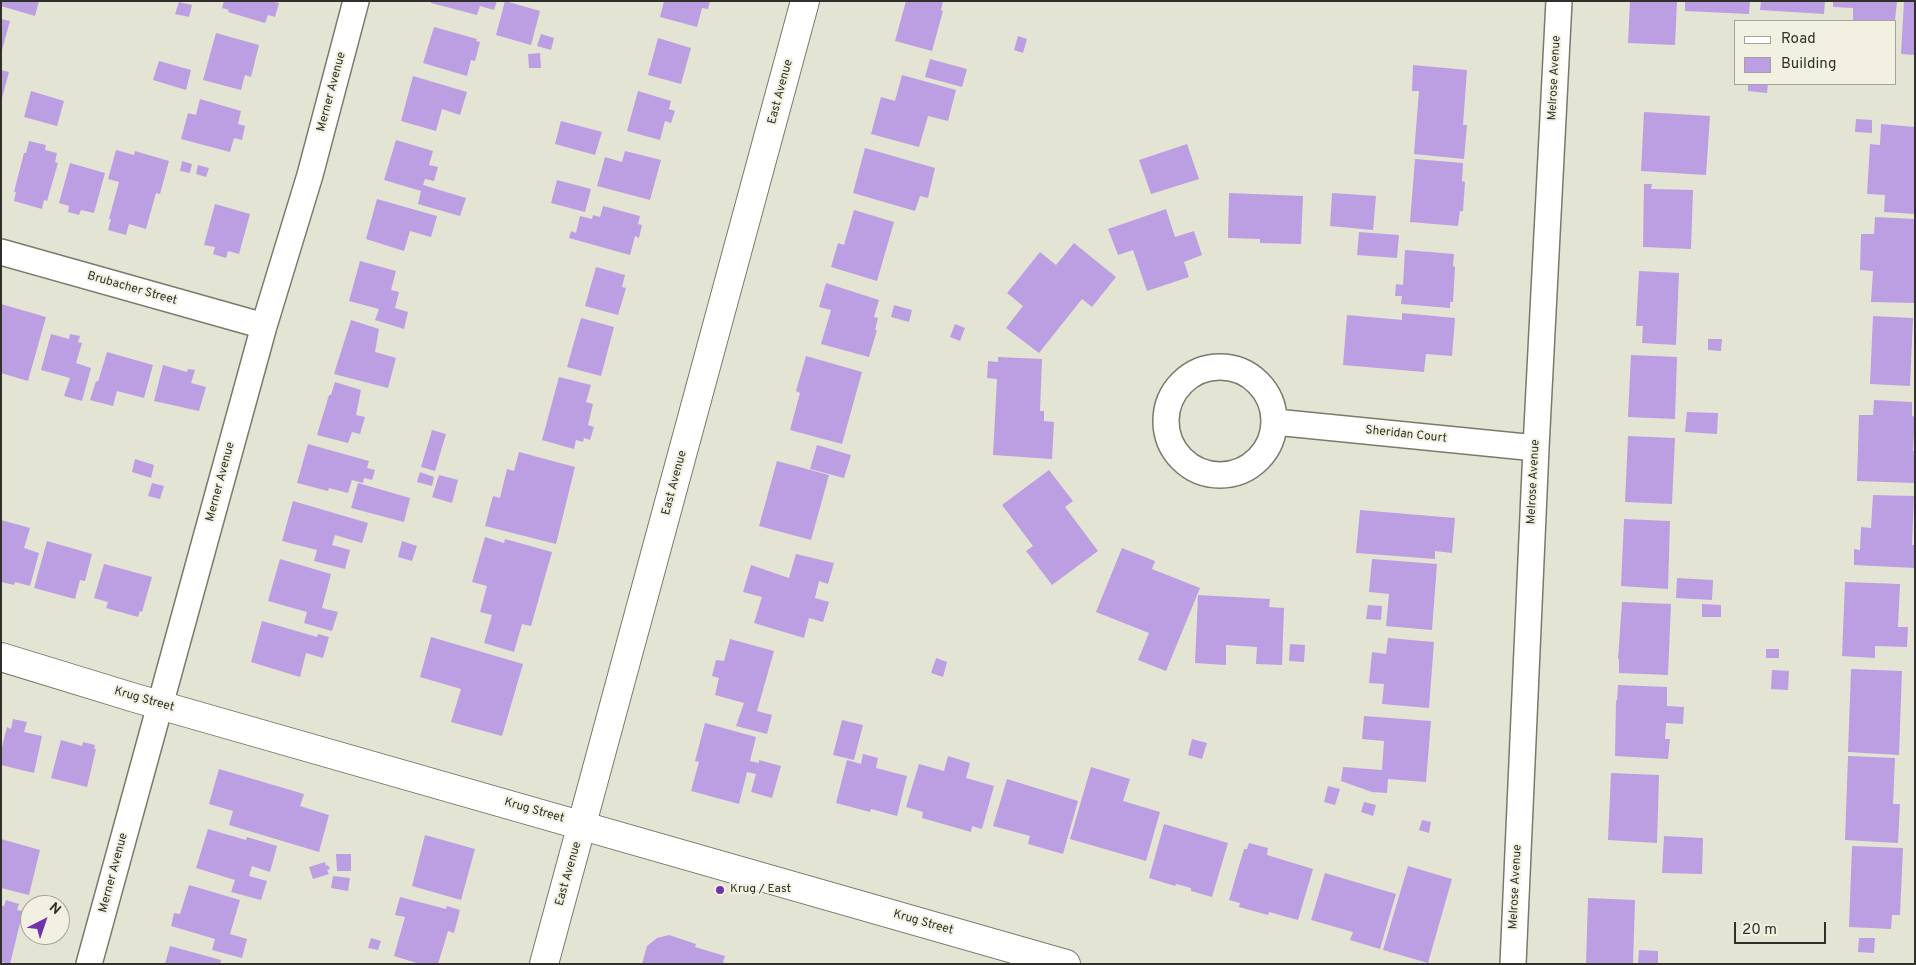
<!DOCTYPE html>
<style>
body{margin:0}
#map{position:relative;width:1916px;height:965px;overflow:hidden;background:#e4e4d4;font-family:Overpass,sans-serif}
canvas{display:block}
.frame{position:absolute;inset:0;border:2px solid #30302a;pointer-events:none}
.legend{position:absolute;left:1734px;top:20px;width:162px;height:65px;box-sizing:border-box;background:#f2f1e1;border:1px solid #a4a498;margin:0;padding:6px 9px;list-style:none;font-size:15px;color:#30302a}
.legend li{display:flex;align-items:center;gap:10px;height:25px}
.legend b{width:25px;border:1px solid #a4a498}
.north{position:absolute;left:20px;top:895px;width:50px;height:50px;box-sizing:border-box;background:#f2f1e1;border:1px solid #a4a498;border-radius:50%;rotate:41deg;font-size:14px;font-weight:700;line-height:20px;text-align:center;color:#30302a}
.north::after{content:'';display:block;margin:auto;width:18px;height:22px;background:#7033a9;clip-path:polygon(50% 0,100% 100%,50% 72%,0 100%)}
.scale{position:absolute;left:1734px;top:922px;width:92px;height:22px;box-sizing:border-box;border:2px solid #30302a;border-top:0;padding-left:6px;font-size:15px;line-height:18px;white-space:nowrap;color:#30302a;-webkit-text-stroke:4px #f2f1e1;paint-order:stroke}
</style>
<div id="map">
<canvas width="1916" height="965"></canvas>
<div class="frame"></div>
<ul class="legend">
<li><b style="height:6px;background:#fff"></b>Road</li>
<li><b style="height:14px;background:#bc9fe3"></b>Building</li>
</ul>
<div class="north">N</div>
<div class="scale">20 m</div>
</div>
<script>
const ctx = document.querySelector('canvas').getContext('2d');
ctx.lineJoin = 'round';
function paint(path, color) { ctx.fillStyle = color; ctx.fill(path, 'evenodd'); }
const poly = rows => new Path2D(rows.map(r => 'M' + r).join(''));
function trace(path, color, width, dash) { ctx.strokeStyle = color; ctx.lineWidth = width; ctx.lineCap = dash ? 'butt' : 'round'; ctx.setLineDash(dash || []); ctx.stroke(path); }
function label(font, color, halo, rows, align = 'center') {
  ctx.font = font + ' Overpass,sans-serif'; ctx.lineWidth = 4; ctx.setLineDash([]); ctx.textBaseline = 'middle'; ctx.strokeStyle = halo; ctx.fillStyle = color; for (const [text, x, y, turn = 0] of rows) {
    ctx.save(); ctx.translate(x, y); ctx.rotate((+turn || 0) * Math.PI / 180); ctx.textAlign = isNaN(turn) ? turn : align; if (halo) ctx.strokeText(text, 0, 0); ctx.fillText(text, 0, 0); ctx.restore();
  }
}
const building = poly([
 [1,1,39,1,35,16,1,6],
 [224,1,271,1,279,3,275,17,268,15,265,23,228,12,229,10,222,8],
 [431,1,497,1,494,10,480,6,477,15,431,3],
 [505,1,540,11,531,45,496,35],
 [664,1,710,1,708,9,702,8,697,27,660,17],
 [906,1,943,1,941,10,943,11,932,51,895,41],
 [1630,1,1677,1,1675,45,1628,43],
 [1685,1,1750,1,1749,14,1685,11],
 [1761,1,1825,1,1824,14,1760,10],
 [1833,1,1897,1,1895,21,1853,21,1853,8,1833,7],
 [1904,1,1915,1,1915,55,1901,54],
 [179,2,192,5,189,17,175,14],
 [1,19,10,21,2,50,1,50],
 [434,27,477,39,476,41,480,42,475,61,471,60,467,76,423,63],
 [216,33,259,45,251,77,245,75,241,90,203,80],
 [541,34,554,38,551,50,537,46],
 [1018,36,1027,39,1023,53,1014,50],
 [658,38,691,48,681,84,648,75],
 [540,53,541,68,529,68,528,54],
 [930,59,967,69,962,87,925,77],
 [159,61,191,70,186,90,153,80],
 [1413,65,1467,70,1463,125,1467,125,1464,159,1414,154,1419,91,1412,91],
 [1,70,9,72,2,98,1,98],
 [902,75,956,90,948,121,928,116,919,147,871,134,881,97,895,101],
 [413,76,467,92,460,115,442,109,436,131,401,121],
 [1748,84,1768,84,1767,93,1748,91],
 [31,91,64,101,57,126,24,117],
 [638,91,671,101,669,109,675,111,671,123,665,121,660,140,627,131],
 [200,99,241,111,238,124,245,126,242,140,234,138,230,152,181,139,188,113,196,115],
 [1644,112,1710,116,1706,175,1641,171],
 [1856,119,1872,120,1872,133,1855,132],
 [561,121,602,132,595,155,555,144],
 [1881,124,1915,127,1915,214,1884,212,1885,195,1867,194,1870,144,1880,145],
 [396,140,433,151,429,165,438,167,434,181,425,179,423,185,466,198,460,216,418,204,421,191,384,180],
 [29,141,46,145,45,150,57,153,55,162,58,163,47,201,44,200,42,209,14,201,16,192,14,192,24,153,26,153],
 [1187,144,1199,179,1151,194,1139,160],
 [865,148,935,168,928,198,920,196,915,211,853,193],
 [116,150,134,155,135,151,169,161,160,194,156,193,146,229,129,224,126,235,108,230,111,219,109,219,119,182,108,179],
 [625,151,661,160,650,200,597,186,605,157,622,162],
 [1415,159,1463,163,1462,181,1465,182,1463,211,1460,211,1458,226,1410,222],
 [182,161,192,164,190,173,180,171],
 [70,163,105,173,94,213,81,210,79,215,68,212,69,206,59,203],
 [198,165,209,168,206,177,196,174],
 [557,180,591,189,585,212,551,203],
 [1644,184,1652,184,1651,189,1693,190,1691,249,1643,247],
 [1229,193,1303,196,1301,244,1260,243,1260,239,1228,238],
 [1332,193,1376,196,1373,230,1330,226],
 [377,199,437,216,431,237,410,231,404,251,366,239],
 [215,204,250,214,239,254,228,251,226,258,213,254,215,247,204,245],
 [603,206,640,216,638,224,642,225,639,238,635,236,630,255,569,238,571,231,576,233,580,216,592,219,593,215,600,217],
 [1166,209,1175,237,1194,231,1202,255,1184,262,1189,277,1147,291,1133,250,1118,255,1108,229],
 [854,210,894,222,877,281,831,267,838,243,844,245],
 [1875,217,1914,219,1915,303,1871,302,1873,271,1860,270,1861,234,1874,234],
 [1359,232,1399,235,1397,258,1357,255],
 [1074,243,1116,277,1092,307,1082,299,1039,353,1006,328,1023,306,1007,293,1040,252,1056,265],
 [1405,250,1454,254,1453,266,1455,267,1453,302,1450,302,1450,308,1401,304,1402,296,1395,296,1396,284,1403,285],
 [360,261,396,271,391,290,399,292,395,308,408,312,404,329,375,320,379,309,349,301],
 [596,267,625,275,622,287,626,288,618,315,585,306],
 [1639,271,1679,273,1676,345,1642,343,1643,326,1636,326],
 [826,283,879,300,874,317,878,318,875,330,877,330,869,357,821,344,831,310,819,307],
 [1,304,46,317,28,381,1,373],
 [894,305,912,310,909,322,891,317],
 [1402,313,1455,318,1452,356,1426,354,1424,372,1343,365,1347,315,1402,320],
 [1873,316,1913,318,1910,386,1870,384],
 [581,318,614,327,601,376,567,367],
 [351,320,379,329,375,352,396,358,388,388,334,374],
 [955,324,965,328,960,341,950,337],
 [51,334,69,339,70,334,80,336,78,342,82,343,76,363,91,368,82,401,64,396,70,378,41,370],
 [1708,339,1722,339,1721,351,1708,350],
 [107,352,153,365,144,398,117,391,113,406,90,400,96,381,98,382],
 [1631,355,1677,357,1675,419,1628,417],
 [806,356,862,372,842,444,790,430,800,393,796,391],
 [998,357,1042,359,1040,411,1044,411,1044,421,1054,422,1052,459,993,455,997,379,987,378,988,361,998,362],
 [163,365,187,372,188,369,195,370,191,383,206,387,199,411,154,401],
 [559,377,591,385,586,402,593,404,588,425,594,427,590,440,584,438,583,442,576,440,574,449,542,440],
 [335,382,361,390,356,415,365,417,360,434,352,432,348,443,317,435,329,395,331,395],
 [1874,400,1912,402,1912,416,1915,417,1913,451,1915,451,1915,483,1857,481,1859,415,1873,415],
 [1687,412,1718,413,1717,434,1685,432],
 [432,430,446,434,435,471,421,467],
 [1628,436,1675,438,1672,504,1625,502],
 [308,444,369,461,367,468,375,470,372,480,364,478,363,483,352,480,348,493,329,488,328,491,297,483],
 [817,445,851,455,844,478,810,469],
 [519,452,575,467,556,544,485,526,493,496,500,498,507,469,514,471],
 [135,459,154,465,151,478,132,472],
 [777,461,829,475,811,540,759,526],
 [1049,470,1073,501,1065,507,1098,551,1052,585,1026,551,1033,546,1002,505],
 [420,472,434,477,432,486,417,482],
 [439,475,458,480,452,503,432,497],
 [152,483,164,486,160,499,148,496],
 [358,483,410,498,404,522,351,508],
 [1873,495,1914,496,1912,545,1915,545,1915,568,1854,565,1854,549,1860,550,1861,527,1871,528],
 [293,501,368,523,362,543,335,535,332,545,350,550,345,569,314,561,317,550,282,541],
 [1360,510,1455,518,1452,553,1435,551,1435,559,1356,553],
 [1624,519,1670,521,1668,589,1621,586],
 [1,520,30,528,24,548,39,553,30,586,15,582,14,585,1,582],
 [485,537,504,543,505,539,552,552,531,626,522,624,514,652,484,643,492,615,480,612,487,586,472,582],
 [47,541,92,554,85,581,80,580,75,599,34,588],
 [402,541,417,546,412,561,398,557],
 [1122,548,1155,561,1152,569,1200,588,1166,671,1138,660,1149,633,1096,612],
 [796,554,834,563,828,584,819,581,815,598,829,602,823,622,809,618,804,638,754,623,762,597,743,592,751,565,789,578],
 [280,559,331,574,322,608,338,612,332,631,304,623,307,612,268,601],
 [1372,559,1437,564,1432,630,1386,626,1389,594,1369,592],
 [104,564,152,577,142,612,140,611,138,617,106,608,108,602,94,598],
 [1677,578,1713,580,1712,600,1676,598],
 [1845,582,1900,584,1898,627,1908,627,1907,647,1875,646,1875,658,1842,656],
 [1198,595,1270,599,1269,607,1284,608,1282,665,1256,664,1257,647,1226,645,1226,665,1195,663],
 [1622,602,1671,604,1668,675,1619,673,1619,659,1618,659],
 [1702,604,1721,605,1721,617,1702,617],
 [1368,605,1382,606,1381,620,1366,619],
 [262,621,317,637,318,634,329,637,323,658,306,653,300,677,251,662],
 [431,637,523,664,502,736,451,722,461,689,420,677],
 [1388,638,1434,642,1429,708,1382,704,1384,684,1369,683,1372,652,1386,654],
 [730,639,774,651,757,711,772,715,767,734,736,726,744,703,715,695,719,678,712,676,716,660,724,661],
 [1290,644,1305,645,1304,662,1289,661],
 [1766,649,1779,649,1779,658,1766,658],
 [936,658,947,662,943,677,931,673],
 [1851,669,1902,671,1899,755,1848,752],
 [1772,670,1789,671,1788,690,1771,689],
 [1618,685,1667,687,1667,706,1684,707,1683,724,1666,723,1665,739,1670,739,1668,759,1615,756,1616,700,1617,701],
 [1364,716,1431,721,1426,782,1388,779,1387,793,1372,792,1341,781,1343,767,1382,770,1384,741,1362,739],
 [13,719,27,722,24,732,42,736,34,773,1,765,1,751,7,727,11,729],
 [842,720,863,725,854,760,833,755],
 [705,723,756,737,750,761,759,763,759,760,781,766,772,798,751,792,756,774,747,772,739,804,691,791,699,762,695,761],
 [1192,739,1207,743,1202,759,1188,755],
 [61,740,82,746,83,742,95,745,94,749,96,749,87,787,51,778],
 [863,754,878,758,876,768,907,776,897,816,871,809,870,812,836,803,847,760,861,764],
 [948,756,970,763,966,778,994,786,982,829,972,826,971,832,922,818,923,812,906,807,919,764,944,771],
 [1848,756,1895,758,1893,804,1900,804,1898,843,1845,840],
 [1091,767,1130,779,1123,801,1160,812,1146,861,1070,839],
 [219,769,304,794,300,806,329,815,319,852,229,825,233,811,209,804],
 [1611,773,1659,775,1657,843,1608,840],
 [1007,779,1078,801,1063,854,1028,844,1030,836,993,826],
 [1328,786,1340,789,1335,805,1324,802],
 [1364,802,1376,805,1373,816,1361,812],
 [1422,820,1431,822,1429,833,1419,830],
 [1164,824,1228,843,1212,897,1191,891,1191,888,1176,884,1175,886,1149,878],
 [208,829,246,840,247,837,277,846,270,872,252,866,249,876,267,881,261,900,231,892,235,880,196,868],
 [425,835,475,849,461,900,412,886],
 [1664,836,1703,838,1702,874,1662,873],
 [1,839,40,850,29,895,1,888],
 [1249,843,1268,848,1267,855,1313,869,1298,920,1269,912,1268,915,1239,907,1240,903,1229,900,1244,849,1247,849],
 [1852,846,1903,848,1900,915,1892,915,1891,929,1849,927],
 [336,854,351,854,351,871,337,871],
 [325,862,326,866,328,865,330,869,327,870,329,874,313,879,309,867],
 [1408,866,1452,879,1428,963,1383,950],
 [1325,873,1396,894,1380,949,1350,940,1353,932,1311,920],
 [333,876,350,878,348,891,331,888],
 [189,885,240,900,230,934,247,939,242,958,212,950,215,939,171,926,174,913,180,914],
 [400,897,446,909,447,906,460,910,454,933,448,931,438,964,420,964,394,956,405,917,395,915],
 [1588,898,1635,900,1633,964,1586,964],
 [6,900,19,904,17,910,23,911,10,964,1,962,1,906,4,906],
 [669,935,696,944,695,947,725,956,723,962,728,964,642,964,647,946,657,938],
 [371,938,381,941,378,950,368,948],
 [1859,938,1875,938,1874,953,1858,952],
 [170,946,221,960,220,964,165,964],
 [1639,950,1658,951,1658,964,1638,964]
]);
const minor = poly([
 [1,252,264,326],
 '1166 421a54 54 0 1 1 108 0a54 54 0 1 1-108 0Z',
 [1275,422,1536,448],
 [89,964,264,326,310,175,356,1],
 [1513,964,1536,448,1559,1]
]);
const tertiary = poly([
 [1,657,135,698,1066,964],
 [544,964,805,1]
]);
const markers = [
 [720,890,5,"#7033a9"]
];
const streetNames = [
 ["Melrose Avenue",1555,78,-87],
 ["Merner Avenue",332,92,-75],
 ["East Avenue",781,92,-75],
 ["Brubacher Street",132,289,16],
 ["Sheridan Court",1406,435,6],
 ["Merner Avenue",221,482,-75],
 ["Melrose Avenue",1534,482,-87],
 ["East Avenue",675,483,-75],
 ["Krug Street",144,700,16],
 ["Krug Street",534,811,16],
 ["Merner Avenue",114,873,-75],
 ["East Avenue",569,874,-74],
 ["Melrose Avenue",1516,887,-87],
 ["Krug Street",923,923,16]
];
const poiNames = [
 ["Krug / East",730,890]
];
paint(building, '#bc9fe3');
trace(minor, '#7a7a6b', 28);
trace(tertiary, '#7a7a6b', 30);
trace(minor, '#fff', 25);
trace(tertiary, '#fff', 28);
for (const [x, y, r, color] of markers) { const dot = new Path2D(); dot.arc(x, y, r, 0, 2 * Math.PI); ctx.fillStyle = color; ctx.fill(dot); trace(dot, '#f2f1e1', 2); }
label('12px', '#30302a', '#f2f1e1', streetNames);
label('12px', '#30302a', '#f2f1e1', poiNames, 'left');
</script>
